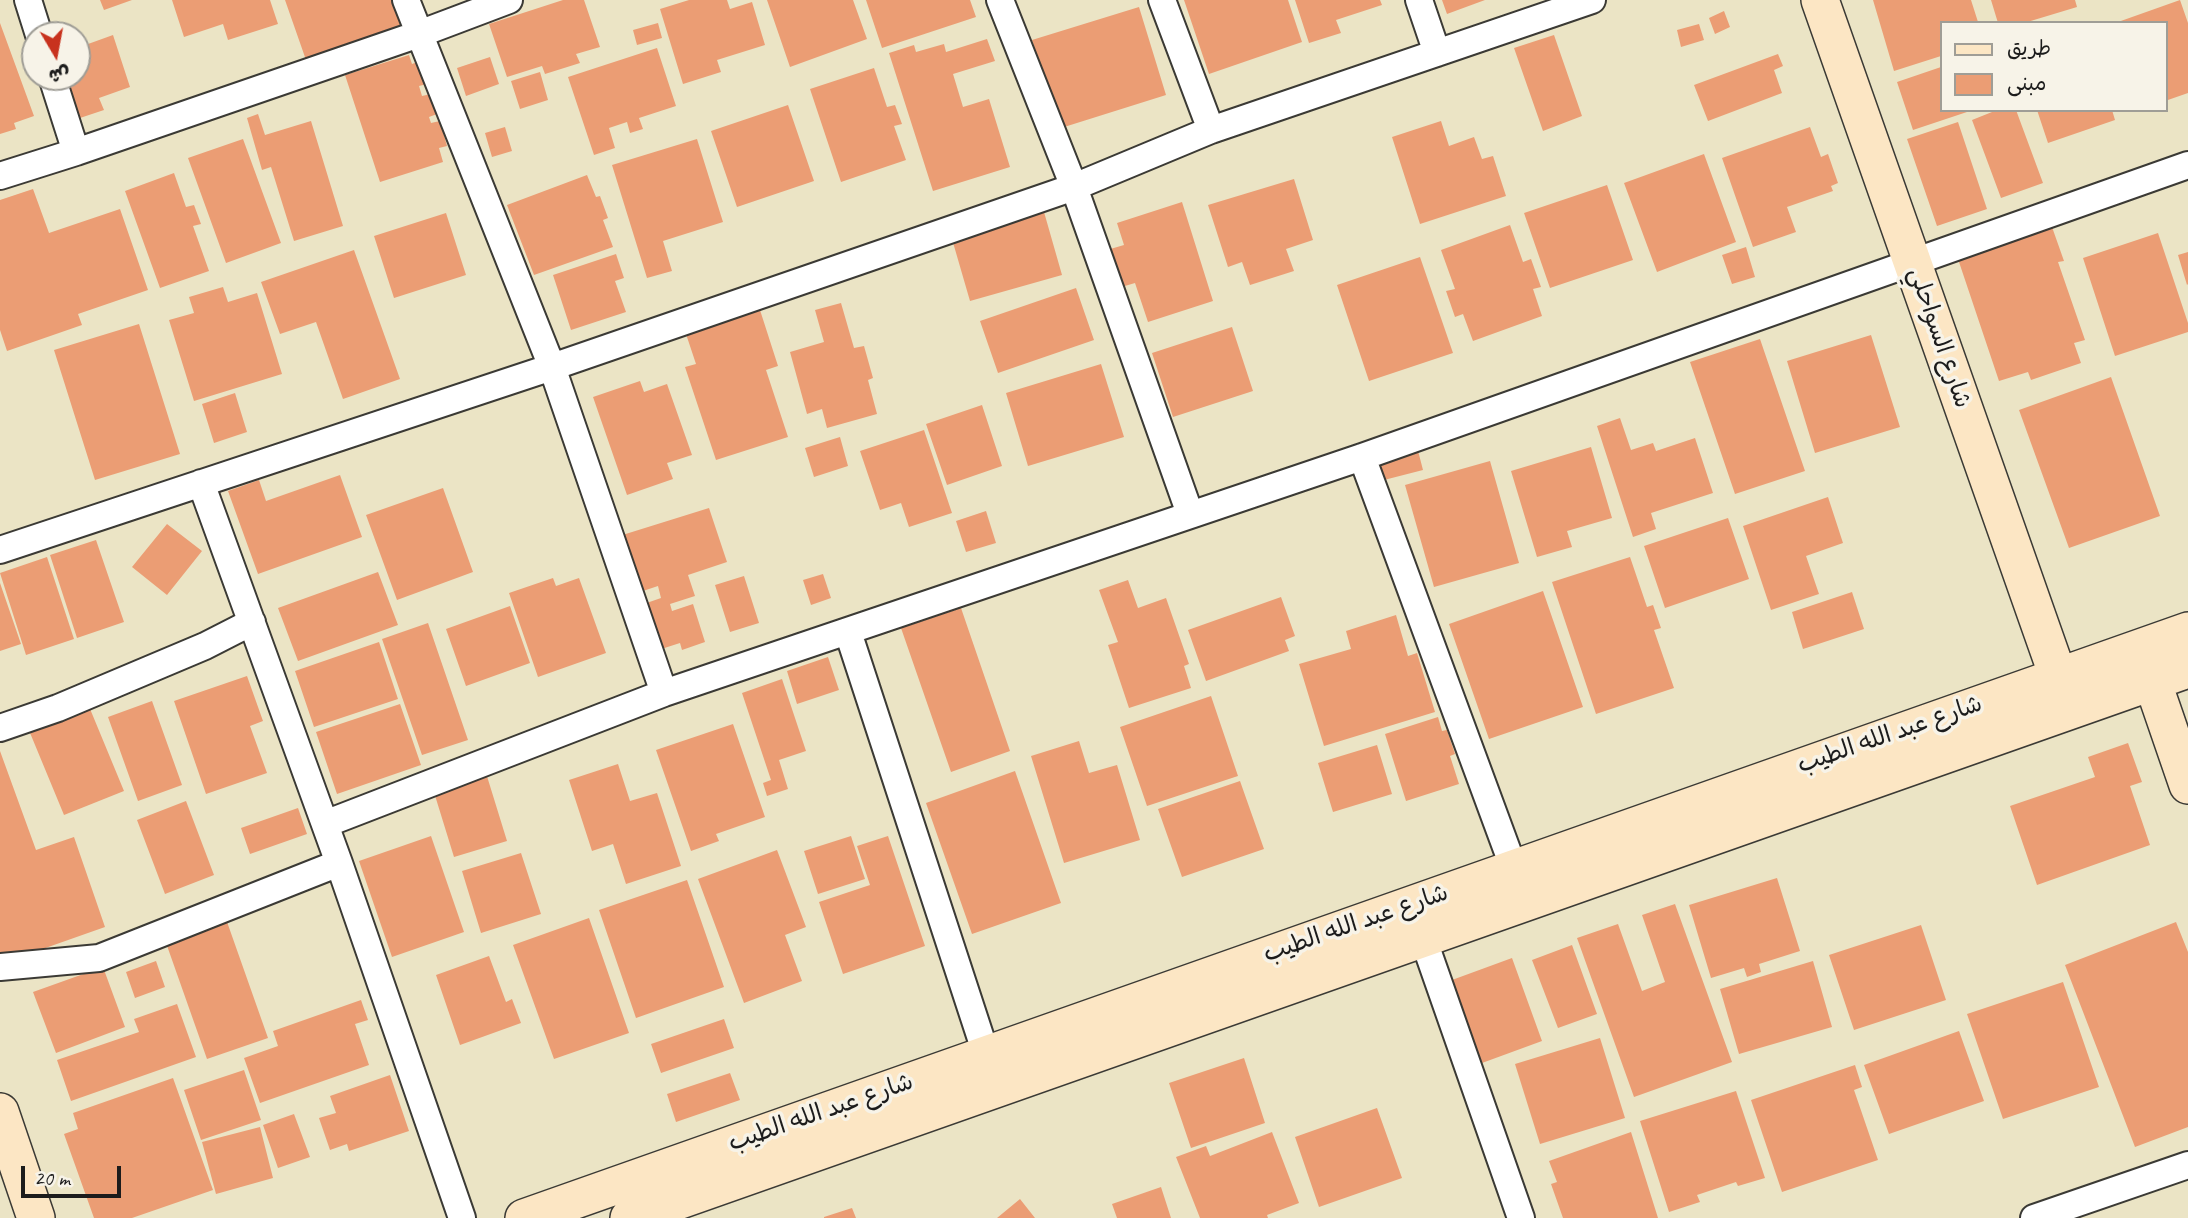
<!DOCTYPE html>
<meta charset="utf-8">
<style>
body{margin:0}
#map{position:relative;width:2188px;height:1218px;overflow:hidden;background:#ebe4c5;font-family:Caveat,"Playpen Sans Arabic",sans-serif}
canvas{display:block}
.legend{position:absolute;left:1940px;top:21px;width:228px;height:91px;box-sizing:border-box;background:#f7f3e8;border:2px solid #9f9d96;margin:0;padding:9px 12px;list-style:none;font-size:21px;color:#1c1c1c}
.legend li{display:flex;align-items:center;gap:14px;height:35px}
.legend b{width:35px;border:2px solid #9f9d96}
.north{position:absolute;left:21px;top:21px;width:70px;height:70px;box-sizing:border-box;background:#f7f3e8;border:2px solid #9f9d96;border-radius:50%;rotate:170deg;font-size:19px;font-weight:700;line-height:28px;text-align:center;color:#1c1c1c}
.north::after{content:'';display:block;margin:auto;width:24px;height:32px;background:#c8321e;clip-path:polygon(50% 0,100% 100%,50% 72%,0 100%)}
.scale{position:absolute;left:21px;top:1166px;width:100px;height:32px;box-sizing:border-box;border:4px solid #1c1c1c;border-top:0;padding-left:9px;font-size:21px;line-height:24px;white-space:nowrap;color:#1c1c1c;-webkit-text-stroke:5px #f7f3e8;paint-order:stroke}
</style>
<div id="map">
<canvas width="2188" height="1218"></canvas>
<ul class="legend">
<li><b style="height:9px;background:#fce6c4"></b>طريق</li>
<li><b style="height:19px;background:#eb9d74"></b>مبنى</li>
</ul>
<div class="north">ش</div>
<div class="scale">20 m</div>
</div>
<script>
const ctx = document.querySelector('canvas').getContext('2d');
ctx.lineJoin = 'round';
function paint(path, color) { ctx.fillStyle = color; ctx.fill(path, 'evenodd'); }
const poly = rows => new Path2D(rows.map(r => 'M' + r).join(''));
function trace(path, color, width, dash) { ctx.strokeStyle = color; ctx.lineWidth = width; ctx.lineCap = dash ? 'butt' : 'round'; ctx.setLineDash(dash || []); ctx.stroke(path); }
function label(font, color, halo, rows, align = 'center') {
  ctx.font = font + ' Caveat,"Playpen Sans Arabic",sans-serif'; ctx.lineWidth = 7; ctx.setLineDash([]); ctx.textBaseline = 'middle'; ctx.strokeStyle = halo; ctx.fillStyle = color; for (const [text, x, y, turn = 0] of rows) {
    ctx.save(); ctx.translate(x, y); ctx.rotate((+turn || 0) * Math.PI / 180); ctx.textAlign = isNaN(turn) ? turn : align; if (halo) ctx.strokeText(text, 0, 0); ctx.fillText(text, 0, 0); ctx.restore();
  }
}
const building = poly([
 [100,0,132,0,104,10],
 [172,0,270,0,278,24,228,40,223,24,184,37],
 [285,0,393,0,402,27,306,60],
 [563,0,584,0,600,47,576,54,580,63,545,74,542,66,507,77,489,24],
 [689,0,727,0,730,9,752,2,765,45,717,60,721,72,683,84,660,9],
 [767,0,853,0,867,39,790,67],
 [866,0,970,0,976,17,882,48],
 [1184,0,1288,0,1302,42,1209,74],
 [1295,0,1380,0,1382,5,1336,20,1341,33,1309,43],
 [1442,0,1485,0,1447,14],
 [1873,0,1971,0,1978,22,1941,23,1941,56,1894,71],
 [1991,0,2075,0,2077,7,2024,23,1998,23],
 [2180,0,2188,23,2188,93,2165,101,2165,23,2118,22],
 [1139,7,1166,95,1061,128,1032,40],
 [1724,11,1730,27,1715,34,1709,18],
 [0,23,34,116,14,123,16,129,0,134],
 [658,23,662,38,637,45,633,30],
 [1699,24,1704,40,1681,47,1677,30],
 [113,35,130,87,99,98,104,110,80,118,66,77,77,77,77,48],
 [1554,35,1582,116,1543,131,1514,48],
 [987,39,995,61,953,74,963,107,989,99,1010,167,933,191,889,53,914,45,916,52,944,44,946,52],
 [657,48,676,106,639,118,643,129,630,133,627,122,609,128,615,148,594,155,568,77],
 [1778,54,1783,66,1774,70,1782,93,1708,121,1694,85],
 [409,55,412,64,420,61,427,84,419,86,422,96,431,94,437,114,429,117,431,123,440,121,447,146,439,148,443,162,380,182,345,75],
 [490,57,499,84,466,96,457,68],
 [1941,67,1941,110,1970,111,1913,130,1897,82],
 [874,68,887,107,895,105,902,124,894,126,906,160,841,182,810,89],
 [540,72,548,100,520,109,511,81],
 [788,105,814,181,737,207,711,131],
 [1997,110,2016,110,2043,183,2001,198,1972,120],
 [2037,110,2112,110,2115,120,2048,143],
 [258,114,265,135,311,121,343,226,294,241,271,167,262,170,247,118],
 [1441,121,1449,146,1474,137,1482,159,1493,156,1506,196,1420,224,1392,137],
 [1958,122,1987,209,1937,226,1907,139],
 [505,127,512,151,492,157,485,133],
 [1810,127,1821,157,1828,154,1838,183,1831,186,1833,191,1787,207,1796,232,1753,247,1722,158],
 [243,139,281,243,226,263,188,158],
 [697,139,723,222,663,241,672,271,647,278,612,165],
 [1704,154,1736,242,1657,272,1624,183],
 [174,173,186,207,194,205,201,224,193,226,209,271,160,288,125,191],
 [587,175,596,197,600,196,608,218,603,220,613,247,534,275,507,205],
 [1294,179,1313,240,1286,249,1294,271,1250,285,1242,262,1228,267,1208,205],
 [1607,185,1633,260,1550,288,1524,213],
 [33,189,49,233,120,209,148,290,78,314,82,325,7,351,0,330,0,200],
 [1182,202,1213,301,1148,322,1135,283,1118,288,1107,250,1124,245,1117,223],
 [1044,212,1062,275,970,301,952,239],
 [446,213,466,275,394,298,374,236],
 [1510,225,1523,262,1531,259,1541,287,1533,289,1542,316,1473,341,1463,314,1455,317,1446,291,1455,289,1441,250],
 [2052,227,2064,261,2058,262,2085,340,2074,343,2081,363,2031,380,2028,372,1999,381,1958,259],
 [2158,233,2188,323,2188,332,2115,356,2083,258],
 [1746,247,1755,277,1732,284,1722,255],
 [354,250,400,379,343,399,316,322,280,334,261,282],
 [2188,252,2188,284,2187,285,2178,255],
 [616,254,624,278,615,281,626,312,571,330,553,275],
 [1420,257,1453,353,1369,381,1337,285],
 [223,287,228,302,257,293,282,374,194,401,169,320,194,313,189,297],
 [1076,288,1094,340,998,373,980,321],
 [841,303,854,348,864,346,873,378,868,380,877,414,827,428,822,409,807,414,790,352,824,342,815,310],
 [760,310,778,366,766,370,788,437,716,460,685,367,696,364,686,334],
 [139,324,180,454,95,480,54,350],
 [1232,327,1253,391,1173,417,1152,353],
 [1871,335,1900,427,1815,453,1787,361],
 [1760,339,1805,471,1735,494,1690,362],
 [1101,364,1124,437,1028,466,1006,393],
 [2111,377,2160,516,2069,548,2019,410],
 [640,381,644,392,667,384,692,455,667,463,673,479,627,495,593,397],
 [235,393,247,432,214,443,202,404],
 [982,405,1002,466,947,485,926,424],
 [1620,418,1631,450,1653,443,1656,451,1695,438,1713,493,1651,513,1656,529,1633,537,1597,426],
 [924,430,952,513,909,527,901,503,880,510,860,451],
 [840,437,848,466,814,477,805,448],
 [1416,443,1423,470,1384,480,1377,453],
 [1591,447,1612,518,1567,531,1572,547,1537,557,1511,471],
 [1490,461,1519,563,1434,587,1405,485],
 [340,475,362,537,258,574,228,491,259,480,266,501],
 [443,488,473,572,397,600,366,515],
 [1828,497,1843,543,1806,556,1819,594,1771,610,1743,526],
 [709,508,727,562,688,575,695,596,670,604,672,611,693,604,705,642,682,650,680,643,652,652,638,606,661,598,658,586,634,594,616,537],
 [986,511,996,543,966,552,956,521],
 [1728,518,1749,579,1665,608,1644,546],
 [167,524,202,551,167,595,132,567],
 [96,540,124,622,77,638,50,555],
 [47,557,74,639,26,655,0,573],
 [1630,557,1647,607,1653,605,1661,628,1654,630,1674,688,1596,714,1552,582],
 [378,572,398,625,298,661,278,608],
 [823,574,831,598,811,605,803,580],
 [744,576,759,623,730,632,715,585],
 [553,578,556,586,579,578,606,653,538,677,509,593],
 [1128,580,1138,608,1166,598,1189,664,1184,666,1191,688,1129,708,1108,645,1118,642,1099,590],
 [0,583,21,644,0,651],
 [1543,591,1583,707,1489,739,1449,624],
 [1852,592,1864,629,1803,649,1792,612],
 [1281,597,1295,636,1285,640,1289,651,1206,681,1188,630],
 [510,606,530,663,466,686,446,629],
 [961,608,1010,751,951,772,901,628],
 [1396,615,1408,656,1417,653,1435,712,1324,746,1299,664,1351,649,1346,631],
 [428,623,468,740,422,755,382,639],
 [379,642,398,699,314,727,295,671],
 [828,657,839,690,797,704,787,671],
 [247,676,263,721,250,726,267,773,206,794,174,701],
 [782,679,806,751,779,760,788,789,767,796,763,783,771,780,742,693],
 [1211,696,1238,776,1147,806,1120,727],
 [152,701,182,785,138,801,108,717],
 [88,704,124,791,64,815,28,728],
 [400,704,421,765,337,794,316,732],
 [1438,717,1442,731,1447,730,1455,754,1450,756,1459,784,1406,801,1385,734],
 [733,724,765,817,716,834,719,841,691,851,656,750],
 [1079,741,1089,773,1117,765,1140,840,1064,863,1031,756],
 [2128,743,2142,782,2130,786,2150,845,2037,885,2010,806,2095,777,2088,757],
 [1377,745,1392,794,1333,812,1318,763],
 [0,751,36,850,74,837,105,927,0,964],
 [618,764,630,801,657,793,681,866,626,884,613,844,592,851,569,780],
 [1015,771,1061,903,972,934,926,803],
 [486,773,507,841,454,857,433,789],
 [1240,781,1264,849,1182,877,1158,809],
 [186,801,214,875,165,894,137,820],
 [298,808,307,834,250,854,241,828],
 [431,836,464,932,392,957,359,861],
 [851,836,865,879,818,894,804,851],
 [888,836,925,946,843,974,819,902,870,885,857,846],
 [777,850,806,927,785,935,802,981,744,1003,698,879],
 [521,853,541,914,481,933,462,871],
 [1777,878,1800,951,1759,964,1761,972,1747,977,1744,968,1711,978,1689,905],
 [687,880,724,987,636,1018,599,910],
 [1675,904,1732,1062,1634,1097,1577,938,1618,924,1642,991,1665,982,1642,915],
 [589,918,629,1033,554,1059,513,945],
 [226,919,268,1038,207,1059,165,940],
 [2176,922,2188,952,2188,1127,2135,1147,2065,965],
 [1921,925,1946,1000,1854,1030,1829,955],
 [1572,945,1597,1014,1558,1028,1532,960],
 [489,956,506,1002,512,999,521,1023,460,1045,436,975],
 [1512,958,1542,1041,1482,1063,1452,980],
 [156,961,165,987,135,998,126,972],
 [1813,961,1832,1027,1739,1054,1720,989],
 [103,967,125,1027,56,1053,33,992],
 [2063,982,2099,1087,2003,1119,1967,1014],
 [361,1000,368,1020,355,1024,369,1065,260,1103,244,1058,278,1046,273,1031],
 [177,1004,196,1057,71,1101,57,1060,139,1032,134,1019],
 [724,1019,734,1048,661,1073,651,1044],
 [1959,1031,1984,1101,1889,1134,1864,1065],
 [1600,1038,1625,1118,1540,1144,1515,1064],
 [1244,1058,1265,1123,1191,1148,1169,1083],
 [1855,1065,1862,1087,1854,1090,1878,1160,1782,1192,1751,1100],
 [244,1070,261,1120,201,1140,184,1090],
 [730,1073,740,1100,676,1122,667,1094],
 [390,1075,409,1131,349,1151,347,1144,330,1150,319,1118,336,1113,330,1096],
 [173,1078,213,1190,132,1218,94,1218,64,1134,78,1129,73,1113],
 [1736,1091,1765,1178,1738,1186,1736,1182,1697,1195,1700,1202,1669,1212,1640,1121],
 [1377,1108,1402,1178,1319,1207,1295,1137],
 [294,1114,310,1157,278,1168,263,1125],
 [260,1127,273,1178,216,1194,202,1142],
 [1272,1132,1299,1203,1267,1215,1268,1218,1200,1218,1176,1157,1206,1146,1210,1156],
 [1631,1132,1658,1218,1563,1218,1551,1184,1557,1182,1549,1161],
 [1161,1187,1171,1218,1117,1218,1112,1204],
 [1020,1199,1035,1218,997,1218],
 [852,1208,856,1218,824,1218,824,1217]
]);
const street = poly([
 [28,0,39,35],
 [406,0,552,367,664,693],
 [1000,0,1074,187,1190,514],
 [1162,0,1211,130],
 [1419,0,1437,53],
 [52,77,76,152],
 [0,176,76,152,419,34,509,0],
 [1362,457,1520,885],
 [201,483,339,863,462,1218],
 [0,550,552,367,1074,187,1211,130,1592,0],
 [848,632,986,1054],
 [0,728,58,708,205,646,252,622],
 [325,824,664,693,1362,457,2188,165],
 [1423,938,1521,1218],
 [0,967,99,958,339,863],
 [2034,1218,2188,1165]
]);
const secondary = poly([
 [1820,0,2058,676],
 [2145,660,2188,785],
 [0,1112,36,1218],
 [524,1218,2188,631],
 [629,1218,2188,669]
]);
const streetNames = [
 ["شارع السواحلي",1939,338,71],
 ["شارع عبد الله الطيب",1890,735,-19],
 ["شارع عبد الله الطيب",1356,924,-19],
 ["شارع عبد الله الطيب",821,1113,-19]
];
paint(building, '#eb9d74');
trace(street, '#3b3a35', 30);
trace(secondary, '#3b3a35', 40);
trace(street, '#fff', 26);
trace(secondary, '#fce6c4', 37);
label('24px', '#1c1c1c', '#f7f3e8', streetNames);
</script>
